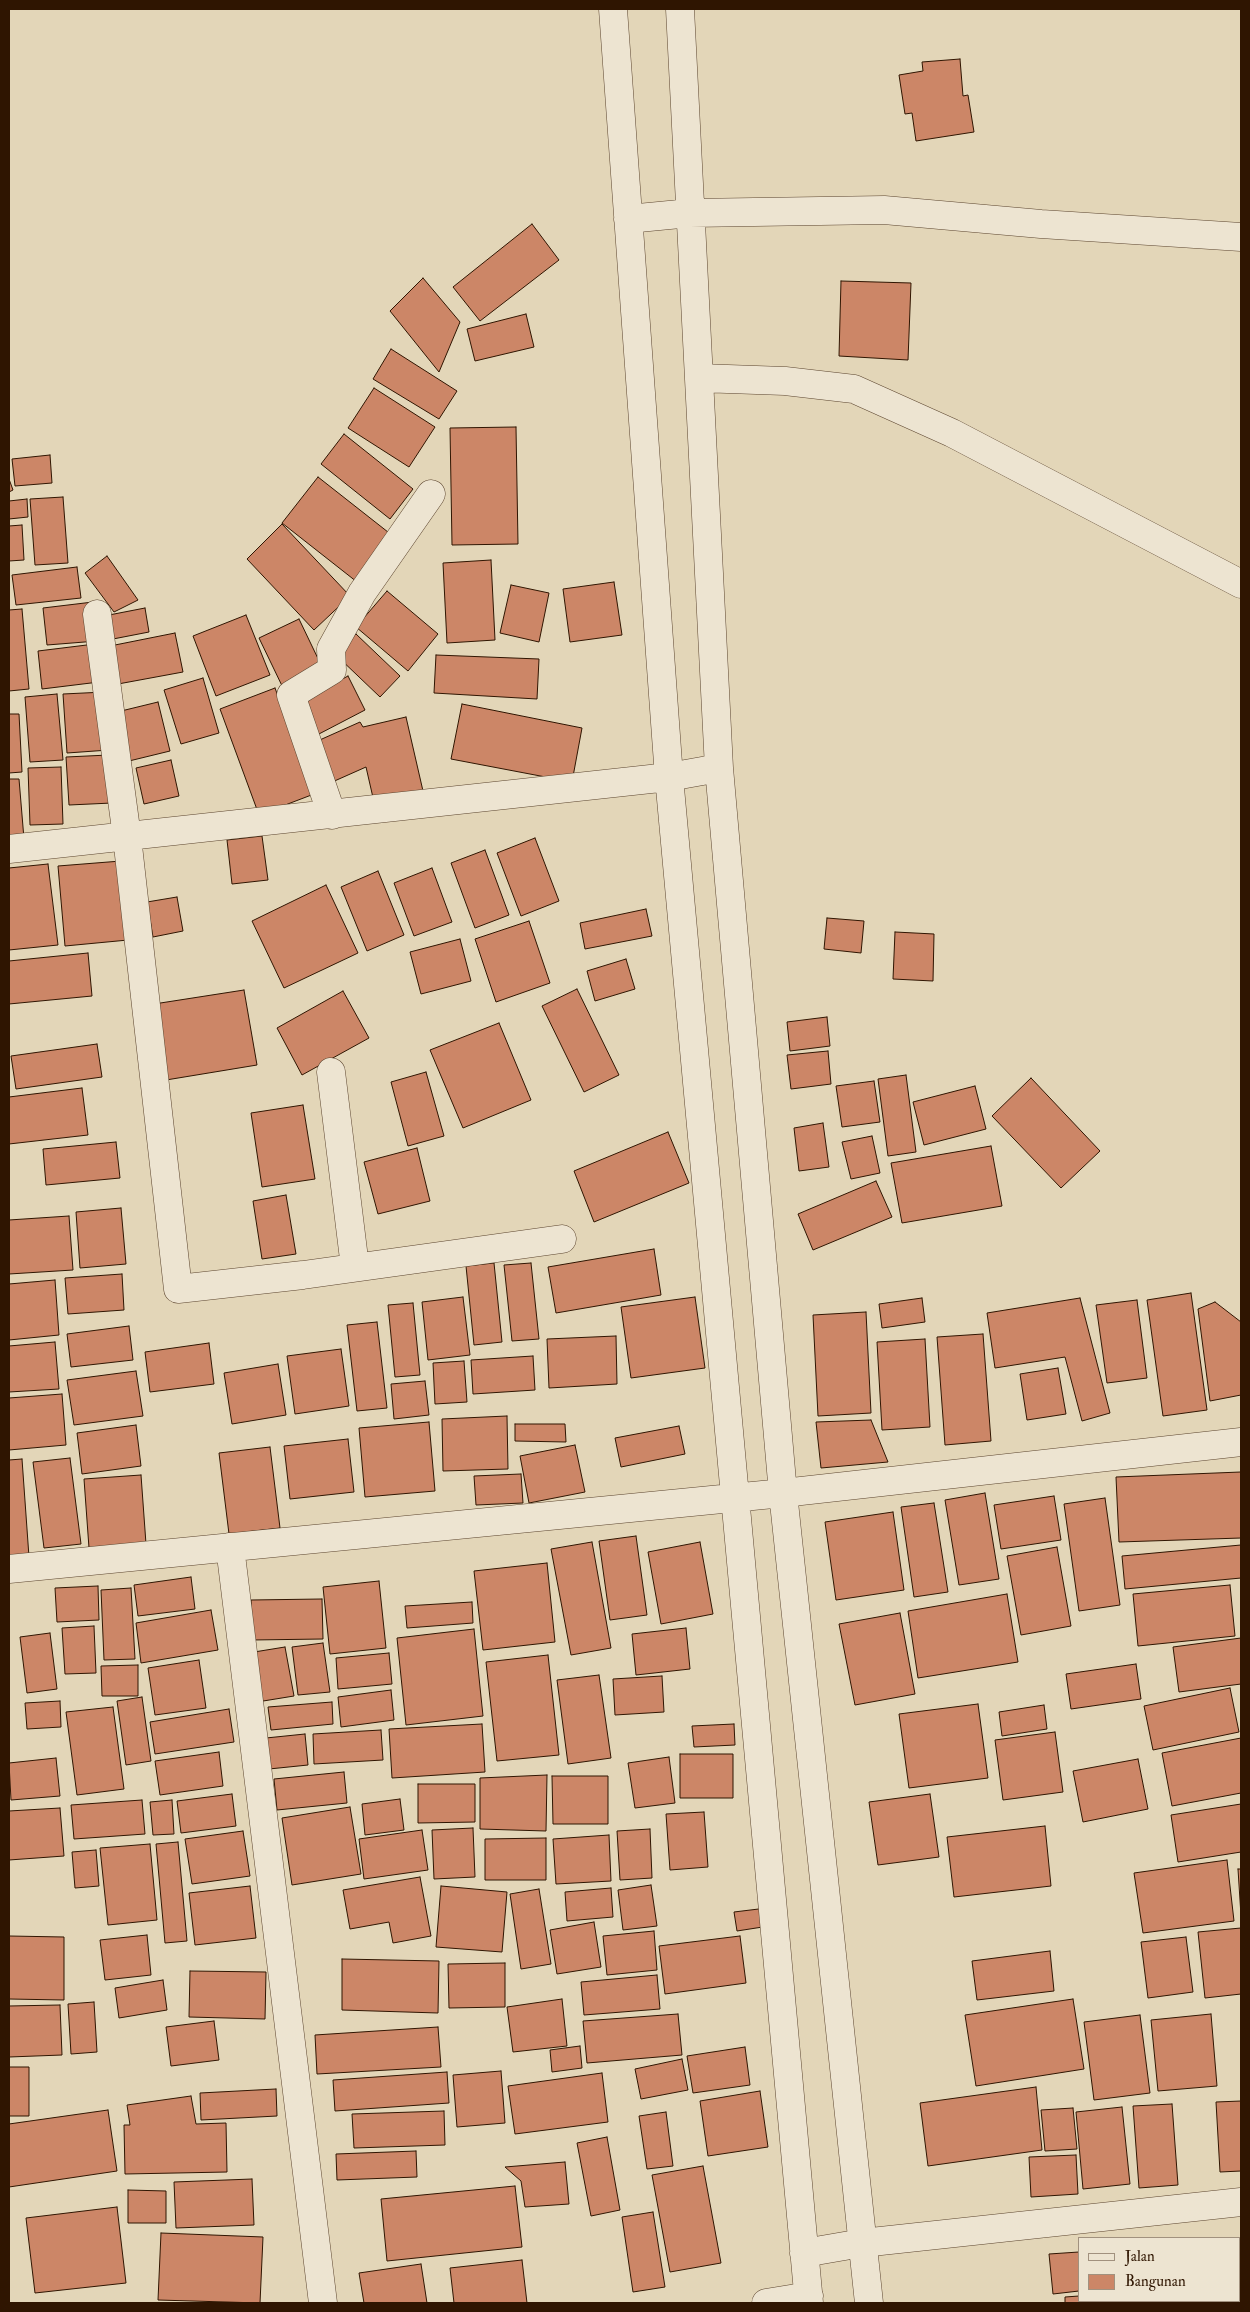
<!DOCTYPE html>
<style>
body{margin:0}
#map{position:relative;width:1250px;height:2312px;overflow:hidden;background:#e3d6b8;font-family:"IM FELL Double Pica",serif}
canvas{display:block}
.frame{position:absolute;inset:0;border:10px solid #2f1501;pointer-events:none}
.legend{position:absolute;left:1078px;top:2237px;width:162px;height:65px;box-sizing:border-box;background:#ede4d1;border:1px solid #a1917e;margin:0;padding:6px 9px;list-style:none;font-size:15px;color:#2f1501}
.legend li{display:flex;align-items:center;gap:10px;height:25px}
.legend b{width:25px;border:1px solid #a1917e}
</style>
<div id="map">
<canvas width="1250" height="2312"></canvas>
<div class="frame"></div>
<ul class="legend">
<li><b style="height:6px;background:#ede4d1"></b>Jalan</li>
<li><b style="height:14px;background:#cc8667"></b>Bangunan</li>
</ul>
</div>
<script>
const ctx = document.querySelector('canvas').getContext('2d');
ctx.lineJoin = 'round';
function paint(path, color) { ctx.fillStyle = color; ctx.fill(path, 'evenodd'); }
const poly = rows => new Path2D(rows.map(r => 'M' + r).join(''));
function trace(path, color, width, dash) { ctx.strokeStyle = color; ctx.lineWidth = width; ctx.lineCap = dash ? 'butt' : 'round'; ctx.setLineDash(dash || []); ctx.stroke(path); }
const building = poly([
 [960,59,963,96,968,95,974,132,916,141,912,113,905,114,899,75,923,71,922,62,960,59],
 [532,224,559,260,480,321,453,287,532,224],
 [423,278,460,322,439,372,390,311,423,278],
 [841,281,911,283,908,360,839,356,841,281],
 [526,314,534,347,475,361,467,329,526,314],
 [391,349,457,391,439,419,373,379,391,349],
 [374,388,435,427,409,467,348,428,374,388],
 [516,427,518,544,452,545,450,428,516,427],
 [344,434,413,489,390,519,321,464,344,434],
 [50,455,52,483,15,486,12,459,50,455],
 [318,477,393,536,357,582,282,523,318,477],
 [9,479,13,490,9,492,9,479],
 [63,497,68,563,35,565,30,499,63,497],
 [27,499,28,517,9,519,9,501,27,499],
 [282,524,350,596,314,630,247,559,282,524],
 [22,525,24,560,9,561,9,526,22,525],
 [107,556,138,600,114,612,85,573,107,556],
 [491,560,495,640,447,643,443,563,491,560],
 [77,567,81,598,16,605,12,575,77,567],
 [614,582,622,635,570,642,563,589,614,582],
 [511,585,549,593,539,642,500,633,511,585],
 [387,591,438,634,408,671,356,627,387,591],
 [93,602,97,641,47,645,43,608,93,602],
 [145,608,149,632,113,639,109,615,145,608],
 [22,609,29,689,9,691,9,610,22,609],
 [246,615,270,675,216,696,193,636,246,615],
 [299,619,323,669,285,692,259,638,299,619],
 [175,633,183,672,118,684,110,646,175,633],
 [356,634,400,676,380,697,336,655,356,634],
 [95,644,99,682,42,689,38,651,95,644],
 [436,655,539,659,537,699,434,693,436,655],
 [348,676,365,710,317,735,300,702,348,676],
 [203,678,219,733,181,744,164,690,203,678],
 [275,688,314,794,259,815,220,709,275,688],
 [105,692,109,750,67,753,63,694,105,692],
 [57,694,63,760,30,762,25,697,57,694],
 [158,702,170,751,129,761,117,712,158,702],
 [462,704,582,728,572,782,451,759,462,704],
 [9,714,19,714,22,772,9,773,9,714],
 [406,717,423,791,374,802,366,767,330,783,313,743,360,722,363,727,406,717],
 [109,755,112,803,69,805,66,757,109,755],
 [171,760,179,796,144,804,136,768,171,760],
 [61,767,63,824,30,825,28,768,61,767],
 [9,779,19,779,24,839,9,840,9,779],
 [262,836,268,880,232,884,227,840,262,836],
 [535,838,559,901,521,916,497,853,535,838],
 [485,850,509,915,475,928,451,863,485,850],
 [121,861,128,940,65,946,58,866,121,861],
 [48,864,58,945,9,950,9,868,48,864],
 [432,868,452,922,414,936,394,883,432,868],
 [378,871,404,935,367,951,341,887,378,871],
 [326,885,358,953,284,988,252,921,326,885],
 [177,897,183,931,153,937,147,902,177,897],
 [646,909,652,936,585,949,580,923,646,909],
 [827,918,864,921,861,953,824,949,827,918],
 [529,921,550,983,496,1002,475,939,529,921],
 [895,932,934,934,933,981,893,979,895,932],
 [460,939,471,981,421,994,410,952,460,939],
 [88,953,92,996,9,1004,9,961,88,953],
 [626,959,635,989,595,1001,587,971,626,959],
 [577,989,619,1075,584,1092,542,1006,577,989],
 [244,990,257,1065,166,1080,154,1004,244,990],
 [343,991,369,1038,302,1075,277,1028,343,991],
 [827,1017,830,1046,790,1051,787,1022,827,1017],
 [499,1023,531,1100,463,1128,430,1050,499,1023],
 [97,1044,102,1077,16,1089,11,1056,97,1044],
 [828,1051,831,1084,791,1089,787,1055,828,1051],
 [426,1072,444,1136,408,1146,391,1082,426,1072],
 [906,1075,916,1152,888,1156,878,1079,906,1075],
 [1031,1078,1100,1151,1061,1188,992,1116,1031,1078],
 [874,1081,880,1122,842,1127,836,1086,874,1081],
 [975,1086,986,1129,924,1145,913,1102,975,1086],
 [82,1088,88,1135,9,1144,9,1097,82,1088],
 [303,1105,315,1179,262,1187,251,1113,303,1105],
 [823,1123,829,1167,799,1171,794,1128,823,1123],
 [668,1132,689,1183,594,1222,574,1171,668,1132],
 [872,1136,880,1173,851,1179,842,1142,872,1136],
 [116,1142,120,1178,46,1185,43,1149,116,1142],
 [991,1146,1002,1206,902,1223,891,1163,991,1146],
 [417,1148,430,1201,378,1214,364,1162,417,1148],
 [876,1181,892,1217,813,1250,798,1214,876,1181],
 [286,1195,296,1254,262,1259,253,1201,286,1195],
 [121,1208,126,1264,80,1268,76,1212,121,1208],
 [69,1216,73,1270,9,1274,9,1220,69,1216],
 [654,1249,661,1295,556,1313,548,1267,654,1249],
 [494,1263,502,1342,474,1345,466,1266,494,1263],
 [531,1263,539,1339,512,1341,504,1265,531,1263],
 [122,1274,124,1310,68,1314,65,1278,122,1274],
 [55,1280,59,1335,9,1340,9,1284,55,1280],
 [1191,1293,1207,1410,1163,1416,1147,1300,1191,1293],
 [463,1297,470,1355,428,1360,422,1302,463,1297],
 [695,1297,705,1368,631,1378,621,1307,695,1297],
 [922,1298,925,1322,882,1328,879,1304,922,1298],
 [1080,1298,1110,1413,1082,1421,1065,1357,995,1368,987,1313,1080,1298],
 [1137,1300,1147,1378,1107,1383,1096,1305,1137,1300],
 [1215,1302,1241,1322,1241,1395,1210,1401,1198,1309,1215,1302],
 [413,1303,420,1375,395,1377,388,1305,413,1303],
 [866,1312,871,1413,818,1416,813,1315,866,1312],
 [377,1322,387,1408,357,1411,347,1325,377,1322],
 [129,1326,133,1360,71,1367,67,1334,129,1326],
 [983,1334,991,1441,945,1445,937,1337,983,1334],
 [616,1336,617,1384,549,1388,547,1339,616,1336],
 [925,1339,930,1427,882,1430,877,1342,925,1339],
 [55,1342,59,1389,9,1392,9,1346,55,1342],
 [209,1343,214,1384,150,1392,145,1352,209,1343],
 [341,1349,349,1406,295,1414,287,1356,341,1349],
 [533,1356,535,1390,473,1394,471,1360,533,1356],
 [464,1361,467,1402,435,1404,433,1363,464,1361],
 [278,1364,286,1415,232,1424,224,1373,278,1364],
 [1058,1368,1066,1414,1027,1420,1020,1374,1058,1368],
 [136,1371,143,1416,74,1425,67,1380,136,1371],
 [425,1381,429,1415,394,1419,391,1384,425,1381],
 [62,1394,66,1445,9,1450,9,1398,62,1394],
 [507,1416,508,1469,443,1471,442,1419,507,1416],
 [871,1420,888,1462,821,1468,816,1422,871,1420],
 [429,1422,435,1491,365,1497,359,1428,429,1422],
 [515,1424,565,1424,566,1442,515,1441,515,1424],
 [136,1425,141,1466,82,1474,77,1433,136,1425],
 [679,1426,685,1454,621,1467,615,1438,679,1426],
 [348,1439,354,1492,290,1499,284,1446,348,1439],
 [575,1445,585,1492,529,1503,520,1456,575,1445],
 [270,1447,280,1528,229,1534,219,1453,270,1447],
 [70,1458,81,1544,44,1548,33,1462,70,1458],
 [22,1459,29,1557,9,1558,9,1460,22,1459],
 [1241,1472,1241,1538,1119,1542,1116,1477,1241,1472],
 [521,1474,523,1503,476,1505,474,1476,521,1474],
 [141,1475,146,1544,89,1548,84,1479,141,1475],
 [985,1493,999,1579,959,1585,945,1500,985,1493],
 [1054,1496,1061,1540,1001,1549,994,1505,1054,1496],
 [1105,1498,1120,1605,1079,1611,1064,1504,1105,1498],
 [934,1503,948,1592,914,1597,901,1507,934,1503],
 [893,1512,904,1590,836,1600,825,1522,893,1512],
 [636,1536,647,1615,610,1620,599,1541,636,1536],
 [592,1542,611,1648,571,1655,551,1549,592,1542],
 [700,1542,713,1614,661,1624,648,1552,700,1542],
 [1241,1545,1241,1578,1125,1589,1122,1556,1241,1545],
 [1057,1547,1071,1626,1021,1635,1007,1556,1057,1547],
 [547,1563,555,1642,483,1650,474,1571,547,1563],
 [191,1577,195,1609,138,1616,134,1585,191,1577],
 [379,1581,386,1648,330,1654,323,1587,379,1581],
 [1230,1585,1235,1636,1138,1646,1133,1594,1230,1585],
 [98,1586,99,1620,57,1622,55,1588,98,1586],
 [131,1588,135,1659,104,1660,101,1590,131,1588],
 [1007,1594,1018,1662,918,1678,908,1611,1007,1594],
 [322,1599,323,1639,252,1640,251,1600,322,1599],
 [472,1602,473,1623,407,1628,405,1606,472,1602],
 [211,1610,218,1650,141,1663,136,1623,211,1610],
 [900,1613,915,1694,855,1705,839,1624,900,1613],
 [94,1626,96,1673,65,1674,62,1628,94,1626],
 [686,1628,690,1669,636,1675,632,1634,686,1628],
 [474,1629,483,1716,406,1725,397,1638,474,1629],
 [50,1633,57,1689,27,1693,20,1637,50,1633],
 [1241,1638,1241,1684,1179,1692,1173,1647,1241,1638],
 [323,1643,330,1692,298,1695,292,1647,323,1643],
 [285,1647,294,1696,257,1702,248,1653,285,1647],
 [389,1653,392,1684,338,1689,336,1658,389,1653],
 [548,1655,559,1755,497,1761,486,1662,548,1655],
 [199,1660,206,1708,155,1715,148,1668,199,1660],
 [1136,1664,1141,1699,1071,1709,1066,1674,1136,1664],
 [138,1665,138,1696,102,1696,101,1666,138,1665],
 [599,1675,611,1758,568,1764,557,1680,599,1675],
 [662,1676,664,1712,615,1715,613,1679,662,1676],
 [1230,1688,1239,1732,1153,1750,1144,1706,1230,1688],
 [391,1690,394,1720,341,1727,338,1697,391,1690],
 [142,1697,151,1761,126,1765,117,1701,142,1697],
 [60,1701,61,1727,27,1729,25,1703,60,1701],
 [332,1702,333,1724,271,1730,268,1707,332,1702],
 [978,1704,988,1778,909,1788,899,1714,978,1704],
 [1044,1705,1047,1729,1002,1736,999,1712,1044,1705],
 [113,1707,124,1789,77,1795,66,1712,113,1707],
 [229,1709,234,1742,155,1754,150,1722,229,1709],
 [482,1724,485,1772,392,1778,389,1729,482,1724],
 [734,1724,735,1745,694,1747,692,1726,734,1724],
 [381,1730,383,1760,314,1764,313,1734,381,1730],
 [1055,1732,1063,1792,1003,1800,995,1740,1055,1732],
 [305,1734,308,1765,269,1769,266,1738,305,1734],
 [1241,1738,1241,1793,1172,1806,1162,1753,1241,1738],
 [219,1752,223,1786,160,1795,155,1761,219,1752],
 [680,1754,733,1754,733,1798,680,1798,680,1754],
 [669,1757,675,1803,635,1808,628,1763,669,1757],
 [56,1758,60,1796,11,1800,9,1763,56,1758],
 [1138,1759,1148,1809,1083,1822,1073,1771,1138,1759],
 [344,1772,347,1803,277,1810,274,1779,344,1772],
 [547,1775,546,1831,480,1829,480,1778,547,1775],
 [552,1776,608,1776,608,1824,553,1824,552,1776],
 [418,1784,475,1784,475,1822,418,1823,418,1784],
 [232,1794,236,1826,181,1833,177,1801,232,1794],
 [930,1794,939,1857,878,1865,869,1802,930,1794],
 [400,1799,404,1830,365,1835,362,1804,400,1799],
 [142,1800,145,1834,74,1839,71,1805,142,1800],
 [172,1800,174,1834,153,1835,150,1802,172,1800],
 [1241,1804,1241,1852,1178,1862,1171,1815,1241,1804],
 [350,1807,361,1874,292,1885,282,1818,350,1807],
 [60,1808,64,1856,9,1860,9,1811,60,1808],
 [704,1812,708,1867,670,1870,666,1814,704,1812],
 [1045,1826,1051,1886,954,1897,947,1837,1045,1826],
 [473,1828,475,1877,434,1879,432,1830,473,1828],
 [650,1829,652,1878,620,1880,617,1831,650,1829],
 [422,1830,428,1870,364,1879,359,1839,422,1830],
 [243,1831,250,1876,192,1884,185,1839,243,1831],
 [609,1835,611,1881,556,1884,553,1839,609,1835],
 [546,1838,546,1880,485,1880,485,1839,546,1838],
 [178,1842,187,1941,165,1943,156,1844,178,1842],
 [150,1844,157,1920,108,1925,100,1848,150,1844],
 [96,1850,99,1886,75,1888,72,1852,96,1850],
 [1227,1860,1234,1921,1143,1933,1134,1873,1227,1860],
 [1238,1869,1241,1869,1241,1916,1238,1869],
 [420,1877,431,1936,393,1943,389,1922,350,1929,343,1890,420,1877],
 [651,1885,657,1926,623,1930,618,1890,651,1885],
 [250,1886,256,1938,195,1945,189,1893,250,1886],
 [441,1886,507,1892,502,1952,436,1947,441,1886],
 [611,1888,613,1917,567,1921,565,1892,611,1888],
 [539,1889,551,1964,521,1969,510,1894,539,1889],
 [767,1908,769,1926,737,1931,734,1912,767,1908],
 [594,1922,601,1967,557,1974,550,1930,594,1922],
 [1241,1928,1241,1994,1205,1998,1198,1932,1241,1928],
 [654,1931,657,1970,607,1975,603,1936,654,1931],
 [147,1935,151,1975,105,1980,100,1940,147,1935],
 [9,1936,64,1937,64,2000,9,1999,9,1936],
 [740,1936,746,1983,665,1994,659,1946,740,1936],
 [1186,1937,1193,1992,1148,1998,1141,1942,1186,1937],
 [1050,1951,1054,1991,977,2000,972,1961,1050,1951],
 [342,1959,439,1961,438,2013,342,2010,342,1959],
 [505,1963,505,2007,449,2008,448,1964,505,1963],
 [190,1971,266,1972,265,2019,189,2017,190,1971],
 [657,1975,660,2009,584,2015,581,1982,657,1975],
 [163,1980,167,2010,119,2018,115,1988,163,1980],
 [562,1999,567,2046,513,2052,507,2007,562,1999],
 [1073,1999,1084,2069,976,2086,965,2015,1073,1999],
 [94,2002,97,2052,71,2054,68,2004,94,2002],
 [60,2005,62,2055,9,2057,9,2006,60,2005],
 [678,2014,682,2055,587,2063,583,2021,678,2014],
 [1211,2014,1217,2086,1158,2091,1151,2020,1211,2014],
 [1140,2015,1150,2093,1094,2100,1084,2022,1140,2015],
 [214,2021,219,2060,171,2066,166,2027,214,2021],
 [438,2027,441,2067,317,2074,315,2035,438,2027],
 [580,2046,582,2068,552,2072,550,2050,580,2046],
 [745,2047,750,2085,693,2093,687,2056,745,2047],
 [682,2059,688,2090,641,2099,635,2069,682,2059],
 [9,2067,29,2067,29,2116,9,2116,9,2067],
 [501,2071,505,2123,457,2127,453,2075,501,2071],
 [447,2072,449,2103,335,2111,333,2080,447,2072],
 [602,2073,608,2122,515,2134,508,2086,602,2073],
 [1036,2087,1042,2150,928,2166,920,2103,1036,2087],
 [276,2089,277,2116,201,2120,200,2093,276,2089],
 [760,2091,768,2147,708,2156,700,2101,760,2091],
 [191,2096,196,2124,226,2123,227,2172,125,2174,124,2125,130,2125,127,2105,191,2096],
 [1241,2101,1241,2171,1220,2172,1216,2102,1241,2101],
 [1172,2104,1178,2185,1139,2188,1133,2106,1172,2104],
 [1122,2107,1130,2184,1083,2189,1076,2112,1122,2107],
 [1073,2108,1077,2149,1045,2151,1041,2110,1073,2108],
 [108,2110,117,2171,9,2187,9,2124,108,2110],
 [444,2111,445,2145,354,2148,352,2114,444,2111],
 [666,2112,673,2166,647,2169,639,2116,666,2112],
 [607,2137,620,2210,591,2216,577,2143,607,2137],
 [416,2151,417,2177,337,2180,336,2154,416,2151],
 [1076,2155,1078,2194,1031,2197,1029,2157,1076,2155],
 [565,2162,569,2204,525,2207,521,2181,505,2167,565,2162],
 [703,2166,721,2263,670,2272,652,2175,703,2166],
 [252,2179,254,2225,176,2228,174,2182,252,2179],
 [515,2186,522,2247,387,2261,381,2199,515,2186],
 [128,2190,166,2191,166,2223,128,2223,128,2190],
 [117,2207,126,2283,35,2293,26,2218,117,2207],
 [653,2212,665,2287,633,2292,622,2217,653,2212],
 [161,2233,263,2237,260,2303,158,2300,161,2233],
 [1079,2252,1079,2291,1053,2294,1049,2254,1079,2252],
 [1239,2252,1241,2252,1241,2302,1211,2303,1210,2301,1239,2301,1239,2252],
 [522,2260,527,2303,454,2303,450,2268,522,2260],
 [421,2264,427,2303,364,2303,359,2273,421,2264],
 [1079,2296,1079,2301,1116,2301,1116,2303,1065,2303,1065,2297,1079,2296]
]);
const minor = poly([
 [613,9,669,777,809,2303],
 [680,9,719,768,783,1493,869,2303],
 [628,219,690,213,884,210,1041,224,1241,237],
 [699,378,785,381,854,389,952,433,1241,584],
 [97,614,127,837,178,1289,303,1275,562,1239],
 [332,815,291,695,332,670,331,649,362,593,431,494],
 [9,849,669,777,719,768],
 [331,1072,355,1267],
 [230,1547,323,2303],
 [9,1569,783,1493,1241,1442],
 [804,2253,862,2243,1241,2202],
 [766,2303,809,2296]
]);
paint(building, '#cc8667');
trace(building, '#2f1501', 1);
trace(minor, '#5c452f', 29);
trace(minor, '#ede4d1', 28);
</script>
